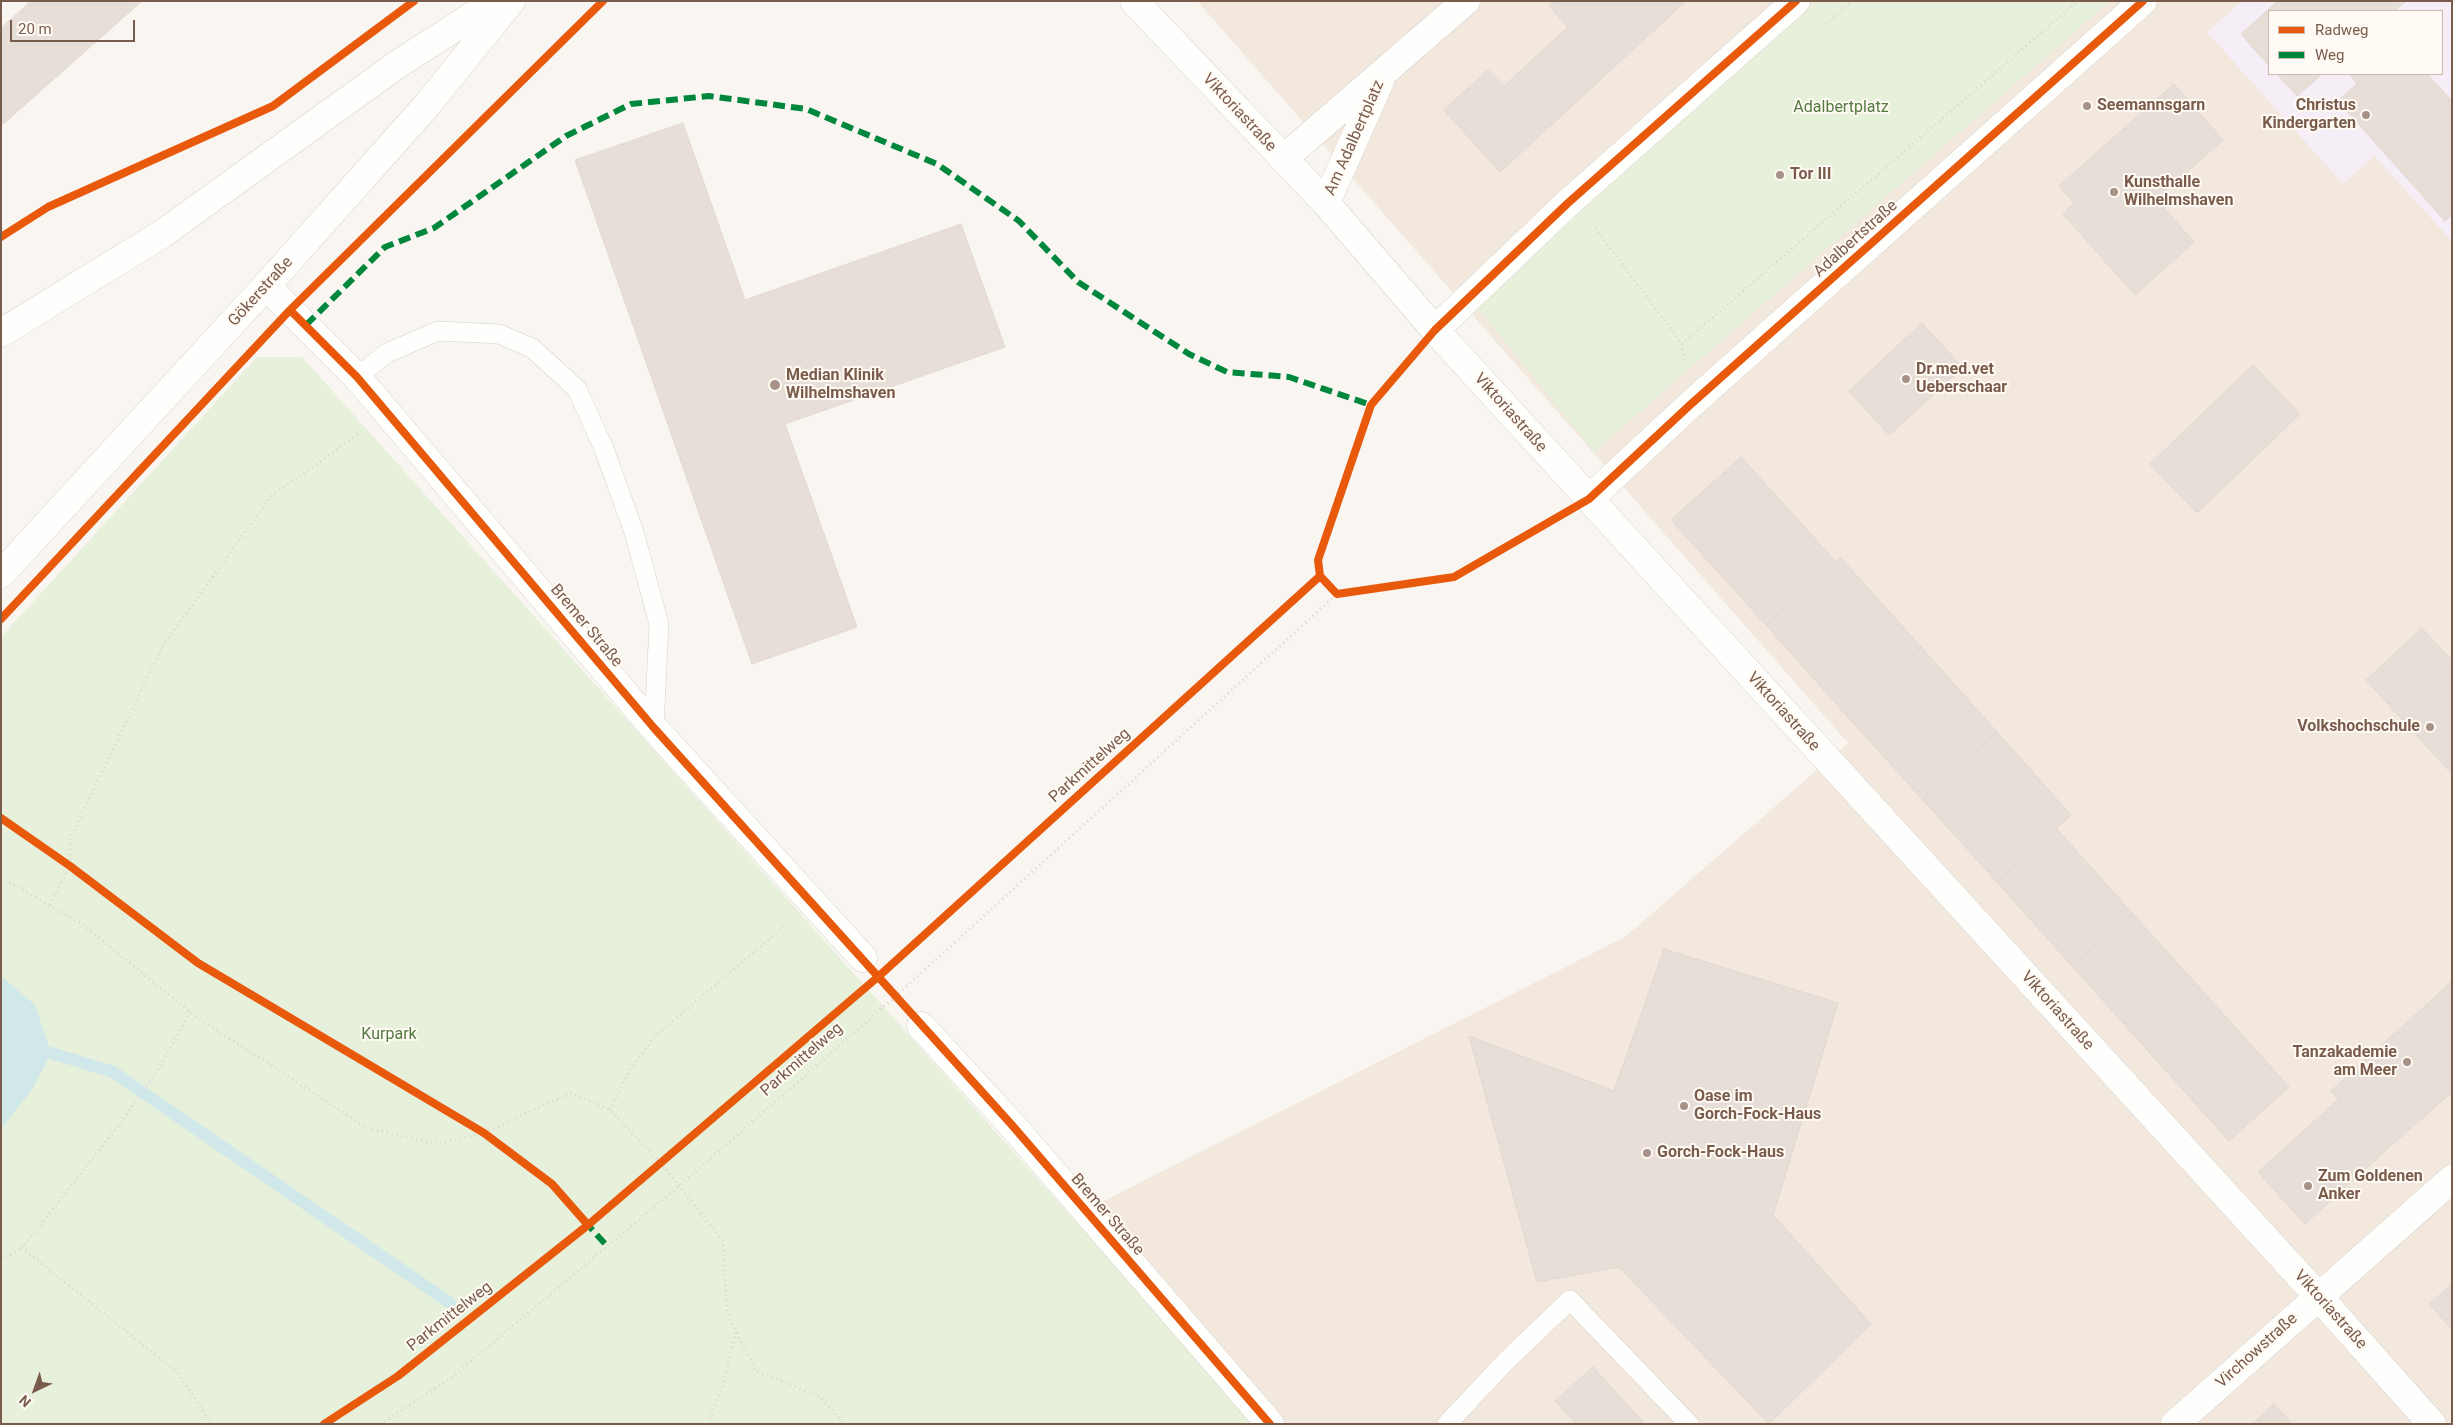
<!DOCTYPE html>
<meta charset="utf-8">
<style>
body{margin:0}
#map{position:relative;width:2453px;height:1425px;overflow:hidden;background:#f9f5f0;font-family:Roboto,sans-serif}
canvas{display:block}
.frame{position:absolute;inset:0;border:2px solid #7a5c4d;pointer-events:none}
.legend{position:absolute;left:2268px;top:10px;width:175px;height:65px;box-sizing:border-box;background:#fffaf3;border:1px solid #cabbb1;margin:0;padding:6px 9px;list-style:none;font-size:15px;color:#7a5c4d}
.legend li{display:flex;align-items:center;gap:10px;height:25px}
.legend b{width:25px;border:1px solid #cabbb1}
.north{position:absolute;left:10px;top:1365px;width:50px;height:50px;-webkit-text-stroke:4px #fffaf3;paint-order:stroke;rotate:222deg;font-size:14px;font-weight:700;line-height:20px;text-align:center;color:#7a5c4d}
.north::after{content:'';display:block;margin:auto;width:18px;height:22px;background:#7a5c4d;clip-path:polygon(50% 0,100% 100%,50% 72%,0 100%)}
.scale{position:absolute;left:10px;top:20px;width:125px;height:22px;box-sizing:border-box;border:2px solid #7a5c4d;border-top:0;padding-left:6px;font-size:15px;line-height:18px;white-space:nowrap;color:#7a5c4d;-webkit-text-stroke:4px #fffaf3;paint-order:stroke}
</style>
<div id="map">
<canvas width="2453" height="1425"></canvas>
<div class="frame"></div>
<ul class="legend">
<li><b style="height:6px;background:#e8590c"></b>Radweg</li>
<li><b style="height:6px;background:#00873e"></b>Weg</li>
</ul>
<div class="north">N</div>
<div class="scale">20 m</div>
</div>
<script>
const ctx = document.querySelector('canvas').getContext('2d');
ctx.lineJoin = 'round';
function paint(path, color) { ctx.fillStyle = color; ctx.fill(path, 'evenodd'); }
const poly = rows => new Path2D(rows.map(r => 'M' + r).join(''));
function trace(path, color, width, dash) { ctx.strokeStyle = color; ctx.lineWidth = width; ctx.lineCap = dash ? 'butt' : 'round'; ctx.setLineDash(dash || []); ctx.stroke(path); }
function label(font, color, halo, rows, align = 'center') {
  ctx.font = font + ' Roboto,sans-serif'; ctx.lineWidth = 4; ctx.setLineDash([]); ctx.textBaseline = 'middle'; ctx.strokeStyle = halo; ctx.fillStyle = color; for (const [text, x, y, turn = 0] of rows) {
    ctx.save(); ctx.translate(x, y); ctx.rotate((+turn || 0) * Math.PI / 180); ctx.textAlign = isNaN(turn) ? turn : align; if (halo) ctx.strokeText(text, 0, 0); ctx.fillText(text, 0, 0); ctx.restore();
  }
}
const residential = poly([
 [1197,1,2452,1,2452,1424,1265,1424,1080,1213,1625,937,1848,743],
 [2269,11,2442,11,2442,74,2269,74]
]);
const education = poly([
 [2242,1,2452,1,2452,241,2374,156,2343,184,2207,32],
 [2269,11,2442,11,2442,74,2269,74]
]);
const green = poly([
 [1817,1,2110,1,1594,452,1474,303],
 [257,357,302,357,1257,1424,1,1424,1,637]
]);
const water = poly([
 [1,976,35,1005,51,1053,33,1088,1,1129]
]);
const stream = poly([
 [51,1053,113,1072,450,1303]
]);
const building = poly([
 [31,1,142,1,1,126,1,28,31,1],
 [1554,1,1686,1,1500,172,1444,110,1488,70,1504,86,1568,27,1549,6,1554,1],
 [2278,1,2406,1,2394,11,2269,11,2269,66,2241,34,2278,1],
 [2277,74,2322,74,2297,96,2277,74],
 [2349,74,2427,74,2452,101,2452,215,2445,221,2338,101,2357,84,2349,74],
 [2174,84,2223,140,2156,199,2194,242,2135,295,2063,214,2074,203,2059,186,2174,84],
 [683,123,745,300,961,224,1005,347,785,424,857,627,752,664,575,160,683,123],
 [1922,323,1963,368,1889,435,1849,391,1922,323],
 [2253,365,2300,414,2197,513,2150,464,2253,365],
 [1741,457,1836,562,1766,625,1671,520,1741,457],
 [1841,558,1921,647,1846,715,1766,625,1841,558],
 [2422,628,2452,661,2452,774,2366,680,2422,628],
 [1921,647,1997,732,1922,799,1846,715,1921,647],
 [1997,732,2071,815,1997,882,1922,799,1997,732],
 [2056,828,2132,913,2072,966,1997,882,2056,828],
 [2132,913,2209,998,2149,1052,2072,966,2132,913],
 [1664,949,1838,1003,1773,1215,1871,1324,1769,1424,1619,1267,1537,1282,1469,1036,1614,1091,1664,949],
 [2452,981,2452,1033,2426,1005,2452,981],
 [2209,998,2289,1087,2229,1141,2149,1052,2209,998],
 [2426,1005,2452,1033,2452,1092,2385,1151,2331,1091,2426,1005],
 [2338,1100,2385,1151,2305,1224,2258,1172,2338,1100],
 [2452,1284,2452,1329,2429,1304,2452,1284],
 [1593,1367,1645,1424,1576,1424,1555,1401,1593,1367],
 [2274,1404,2292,1424,2253,1424,2274,1404]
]);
const path = poly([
 [1826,24,1852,1],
 [1595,228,1682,344,2078,1],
 [1682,344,1684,361],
 [1,877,82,924,195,1016,367,1128,437,1144,484,1133,571,1093,610,1110,661,1163,723,1241,727,1313,756,1371,819,1396,845,1424],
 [50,905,70,866,70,839,162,647,271,496,359,434],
 [190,1012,159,1068,120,1124,22,1248,177,1372,212,1424],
 [610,1110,629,1071,654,1037,785,926],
 [1,1259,22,1248],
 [380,1424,451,1378,679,1186,896,996,1337,594],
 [708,1424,723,1385,736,1332]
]);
const service = poly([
 [357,377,387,353,438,331,499,334,532,348,577,389,604,449,634,532,659,624,654,728],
 [1447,1424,1506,1361,1570,1300,1689,1424]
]);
const minor = poly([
 [1134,1,1326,203,1435,330,2318,1296,2432,1424],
 [1283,159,1466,1],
 [1326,203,1380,81],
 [266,286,357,377,654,728,863,958],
 [1435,330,1568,203,1796,1],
 [1589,499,1690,405,2143,1],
 [921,1026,1011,1124,1270,1424],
 [2175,1424,2452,1179]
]);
const secondary = poly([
 [1,333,162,234,398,64,496,1],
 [1,574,266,286,428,104,511,1]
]);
const quiet = poly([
 [306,325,385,247,434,228,566,136,631,104,709,96,806,109,937,164,1019,221,1078,282,1189,354,1227,372,1289,377,1371,405],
 [592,1222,588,1225,607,1246]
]);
const cycleway = poly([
 [1796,1,1568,203,1435,330,1371,405,1318,560,1320,576,1337,594,1454,577,1589,499,1690,405,2143,1],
 [1,237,48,207,273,106,414,1],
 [290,310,357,377,654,728,1011,1124,1270,1424],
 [1,619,290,310,603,1],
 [1,818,70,866,198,963,484,1133,552,1184,588,1225],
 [324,1424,398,1376,588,1225,879,976,1320,576]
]);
const markers = [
 [2087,106,5,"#a69286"],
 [2366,115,5,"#a69286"],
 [1780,175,5,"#a69286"],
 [2114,192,5,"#a69286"],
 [1906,379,5,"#a69286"],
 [775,385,6,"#a69286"],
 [2430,727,5,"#a69286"],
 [2407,1062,5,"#a69286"],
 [1684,1106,5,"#a69286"],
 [1647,1153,5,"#a69286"],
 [2308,1186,5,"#a69286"]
];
const poiNames = [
 ["Seemannsgarn",2097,106],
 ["Christus",2356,106,"right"],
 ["Kindergarten",2356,124,"right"],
 ["Tor III",1790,175],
 ["Kunsthalle",2124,183],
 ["Wilhelmshaven",2124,201],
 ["Dr.med.vet",1916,370],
 ["Ueberschaar",1916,388],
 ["Median Klinik",786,376],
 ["Wilhelmshaven",786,394],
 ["Volkshochschule",2420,727,"right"],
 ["Tanzakademie",2397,1053,"right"],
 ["am Meer",2397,1071,"right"],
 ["Oase im",1694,1097],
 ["Gorch-Fock-Haus",1694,1115],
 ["Gorch-Fock-Haus",1657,1153],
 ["Zum Goldenen",2318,1177],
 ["Anker",2318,1195]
];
const parkNames = [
 ["Adalbertplatz",1841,108],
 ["Kurpark",389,1035]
];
const streetNames = [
 ["Viktoriastraße",1239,113,47],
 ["Am Adalbertplatz",1355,138,-66],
 ["Adalbertstraße",1856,239,-42],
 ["Gökerstraße",261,292,-48],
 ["Viktoriastraße",1510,413,48],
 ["Bremer Straße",586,626,50],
 ["Viktoriastraße",1783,712,48],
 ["Parkmittelweg",1090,766,-42],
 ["Viktoriastraße",2057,1011,48],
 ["Parkmittelweg",802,1060,-41],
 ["Bremer Straße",1107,1215,49],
 ["Viktoriastraße",2330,1310,48],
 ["Parkmittelweg",450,1317,-38],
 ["Virchowstraße",2257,1351,-42]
];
paint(residential, '#f2e8de');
paint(education, '#f6eef6');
paint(green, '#e7f0db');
paint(water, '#d0e8ea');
trace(stream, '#d0e8ea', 12);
paint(building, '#e6ded7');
trace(building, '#e2d8d2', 1);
trace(service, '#d7d1cb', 20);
trace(minor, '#d7d1cb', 29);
trace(secondary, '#d9d2cb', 29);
trace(path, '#dcd5d0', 3, [1, 4]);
trace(service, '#fefefd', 19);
trace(minor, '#fefefd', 28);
trace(secondary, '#fefefd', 28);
trace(quiet, '#00873e', 6, [12, 6]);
trace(cycleway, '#e8590c', 8);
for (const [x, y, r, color] of markers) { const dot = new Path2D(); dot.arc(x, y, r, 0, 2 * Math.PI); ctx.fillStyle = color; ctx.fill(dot); trace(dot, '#fffaf3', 2); }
label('bold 16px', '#7a5c4d', '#fffaf3', poiNames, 'left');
label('16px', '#537a41', '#fffaf3', parkNames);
label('16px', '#7a5c4d', '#fffaf3', streetNames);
</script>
